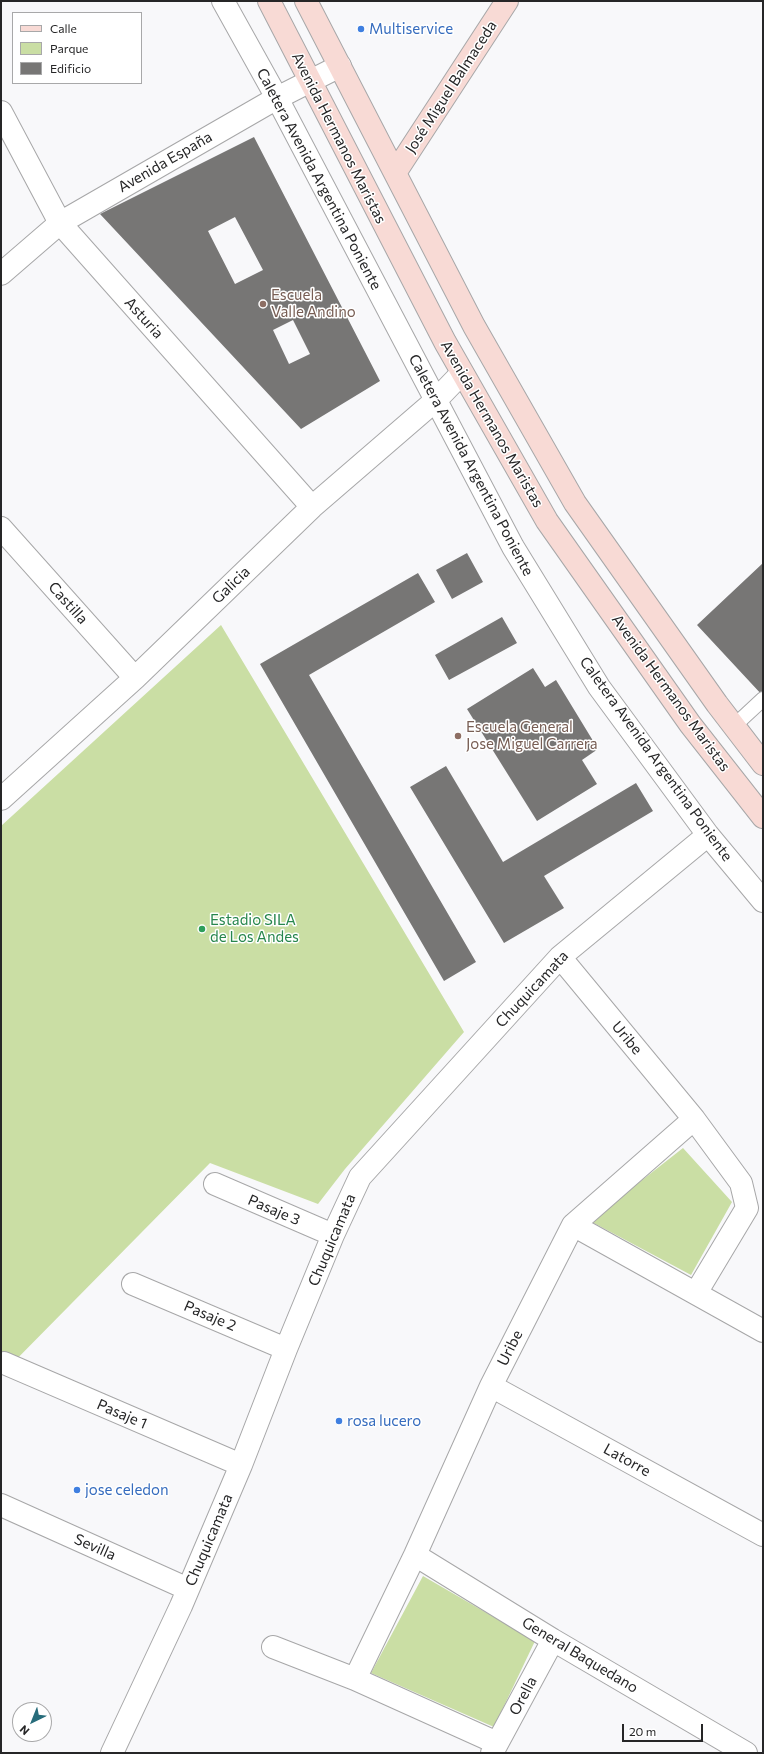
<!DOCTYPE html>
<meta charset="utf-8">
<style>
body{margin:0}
#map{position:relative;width:764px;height:1754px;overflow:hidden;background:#f8f8fa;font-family:Commissioner,sans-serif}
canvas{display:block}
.frame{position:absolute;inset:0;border:2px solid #262627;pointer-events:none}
.legend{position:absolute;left:12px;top:12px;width:130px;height:72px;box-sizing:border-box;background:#fff;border:1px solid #a8a8a9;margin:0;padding:5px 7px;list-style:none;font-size:12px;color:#262627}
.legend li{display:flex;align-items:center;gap:8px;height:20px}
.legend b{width:20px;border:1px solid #a8a8a9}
.north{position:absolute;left:12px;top:1702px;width:40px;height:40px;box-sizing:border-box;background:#fff;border:1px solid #a8a8a9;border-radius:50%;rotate:223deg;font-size:11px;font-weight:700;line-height:16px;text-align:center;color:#262627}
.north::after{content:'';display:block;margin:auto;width:14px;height:18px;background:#276c7b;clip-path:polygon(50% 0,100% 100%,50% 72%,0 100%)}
.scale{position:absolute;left:622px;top:1724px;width:81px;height:18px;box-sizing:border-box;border:2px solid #262627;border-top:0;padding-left:5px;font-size:12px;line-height:14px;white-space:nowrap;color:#262627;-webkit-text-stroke:3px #fff;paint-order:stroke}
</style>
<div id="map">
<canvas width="764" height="1754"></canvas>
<div class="frame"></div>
<ul class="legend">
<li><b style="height:5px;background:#f8dad5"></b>Calle</li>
<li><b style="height:11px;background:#cadea4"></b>Parque</li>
<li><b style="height:11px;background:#777675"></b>Edificio</li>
</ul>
<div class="north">N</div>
<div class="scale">20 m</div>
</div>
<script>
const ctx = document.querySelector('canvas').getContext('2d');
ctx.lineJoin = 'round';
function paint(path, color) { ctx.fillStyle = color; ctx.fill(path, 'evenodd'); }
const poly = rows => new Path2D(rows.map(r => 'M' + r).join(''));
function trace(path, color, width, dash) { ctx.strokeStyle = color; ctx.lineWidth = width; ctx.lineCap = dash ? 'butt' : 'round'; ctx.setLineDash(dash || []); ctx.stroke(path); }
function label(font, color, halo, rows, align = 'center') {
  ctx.font = font + ' Commissioner,sans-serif'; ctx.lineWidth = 3; ctx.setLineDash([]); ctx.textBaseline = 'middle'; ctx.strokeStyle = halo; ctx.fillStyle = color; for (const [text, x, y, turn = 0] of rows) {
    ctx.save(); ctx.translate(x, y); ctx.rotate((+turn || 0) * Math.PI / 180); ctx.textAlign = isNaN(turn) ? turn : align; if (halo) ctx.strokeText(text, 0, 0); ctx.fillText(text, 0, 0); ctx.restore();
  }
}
const green = poly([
 [221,625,464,1032,345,1169,318,1204,210,1163,1,1375,1,826],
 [683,1148,732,1202,691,1275,590,1221],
 [423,1576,535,1641,494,1727,371,1673]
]);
const building = poly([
 [254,137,380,381,301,429,100,214],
 [235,217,263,270,235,284,208,231],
 [293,320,310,354,289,364,273,330],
 [467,553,483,582,452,599,436,570],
 [763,563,763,696,697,625],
 [418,573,435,602,309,675,476,962,444,981,260,664],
 [502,617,517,643,449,680,435,655],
 [533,668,545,687,556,680,598,749,582,760,597,784,537,821,467,709],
 [446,766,503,862,636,783,653,811,544,876,564,908,504,943,410,787]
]);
const lane = poly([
 [734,726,763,699]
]);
const street = poly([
 [223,1,277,98,513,547,599,687,708,835,763,901],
 [1,112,60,223,312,507],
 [1,274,60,223,277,98,340,66],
 [1,528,135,678],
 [1,799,135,678,312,507,436,400,462,373],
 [560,957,694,1119,741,1183,747,1208,696,1293],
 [215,1184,333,1235],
 [573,1225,763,1331],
 [133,1284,286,1349],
 [4,1363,241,1465],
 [491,1386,763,1535],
 [1,1505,188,1589],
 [415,1555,553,1640,746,1753],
 [273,1647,355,1679,497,1743],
 [355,1679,415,1555,491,1386,573,1225,694,1119],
 [112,1753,181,1606,241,1465,286,1349,333,1235,360,1177,560,957,708,835],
 [492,1753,553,1640]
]);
const secondary = poly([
 [269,1,445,342,547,521,690,724,763,817],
 [306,1,474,326,575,503,717,704,763,764],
 [395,173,507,1]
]);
const markers = [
 [361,29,4,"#3f7fe0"],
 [263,304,4,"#8d6e63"],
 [458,736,4,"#8d6e63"],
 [202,929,4,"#2e9e5b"],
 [339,1421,4,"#3f7fe0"],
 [77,1490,4,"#3f7fe0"]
];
const shopNames = [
 ["Multiservice",369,29],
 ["rosa lucero",347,1421],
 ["jose celedon",85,1490]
];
const streetNames = [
 ["José Miguel Balmaceda",451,87,-57],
 ["Avenida Hermanos Maristas",339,138,63],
 ["Avenida España",165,162,-30],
 ["Caletera Avenida Argentina Poniente",319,179,62],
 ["Asturia",144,318,48],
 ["Avenida Hermanos Maristas",492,424,60],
 ["Caletera Avenida Argentina Poniente",471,465,62],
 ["Galicia",231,585,-44],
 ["Castilla",68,603,48],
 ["Avenida Hermanos Maristas",671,693,54],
 ["Caletera Avenida Argentina Poniente",656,759,54],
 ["Chuquicamata",532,989,-47],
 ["Uribe",627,1038,50],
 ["Pasaje 3",274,1210,23],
 ["Chuquicamata",332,1240,-67],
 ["Pasaje 2",210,1316,23],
 ["Uribe",510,1348,-63],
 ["Pasaje 1",122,1414,23],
 ["Latorre",627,1460,29],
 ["Chuquicamata",209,1540,-67],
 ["Sevilla",95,1547,24],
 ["General Baquedano",580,1655,31],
 ["Orella",523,1696,-62]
];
const educationNames = [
 ["Escuela",271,295],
 ["Valle Andino",271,312],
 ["Escuela General",466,727],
 ["Jose Miguel Carrera",466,744]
];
const leisureNames = [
 ["Estadio SILA",210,920],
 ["de Los Andes",210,937]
];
paint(green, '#cadea4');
paint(building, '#777675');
trace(lane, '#a7a7a8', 16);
trace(street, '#a7a7a8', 24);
trace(secondary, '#a7a7a8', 24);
trace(lane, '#fff', 14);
trace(street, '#fff', 22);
trace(secondary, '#f8dad5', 22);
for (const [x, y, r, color] of markers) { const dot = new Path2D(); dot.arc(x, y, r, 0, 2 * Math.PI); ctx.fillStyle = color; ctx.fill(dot); trace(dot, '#fff', 1.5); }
label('15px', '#366cbe', '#fff', shopNames, 'left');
label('15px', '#262627', '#fff', streetNames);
label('15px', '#785e54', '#fff', educationNames, 'left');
label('15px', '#27864d', '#fff', leisureNames, 'left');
</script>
